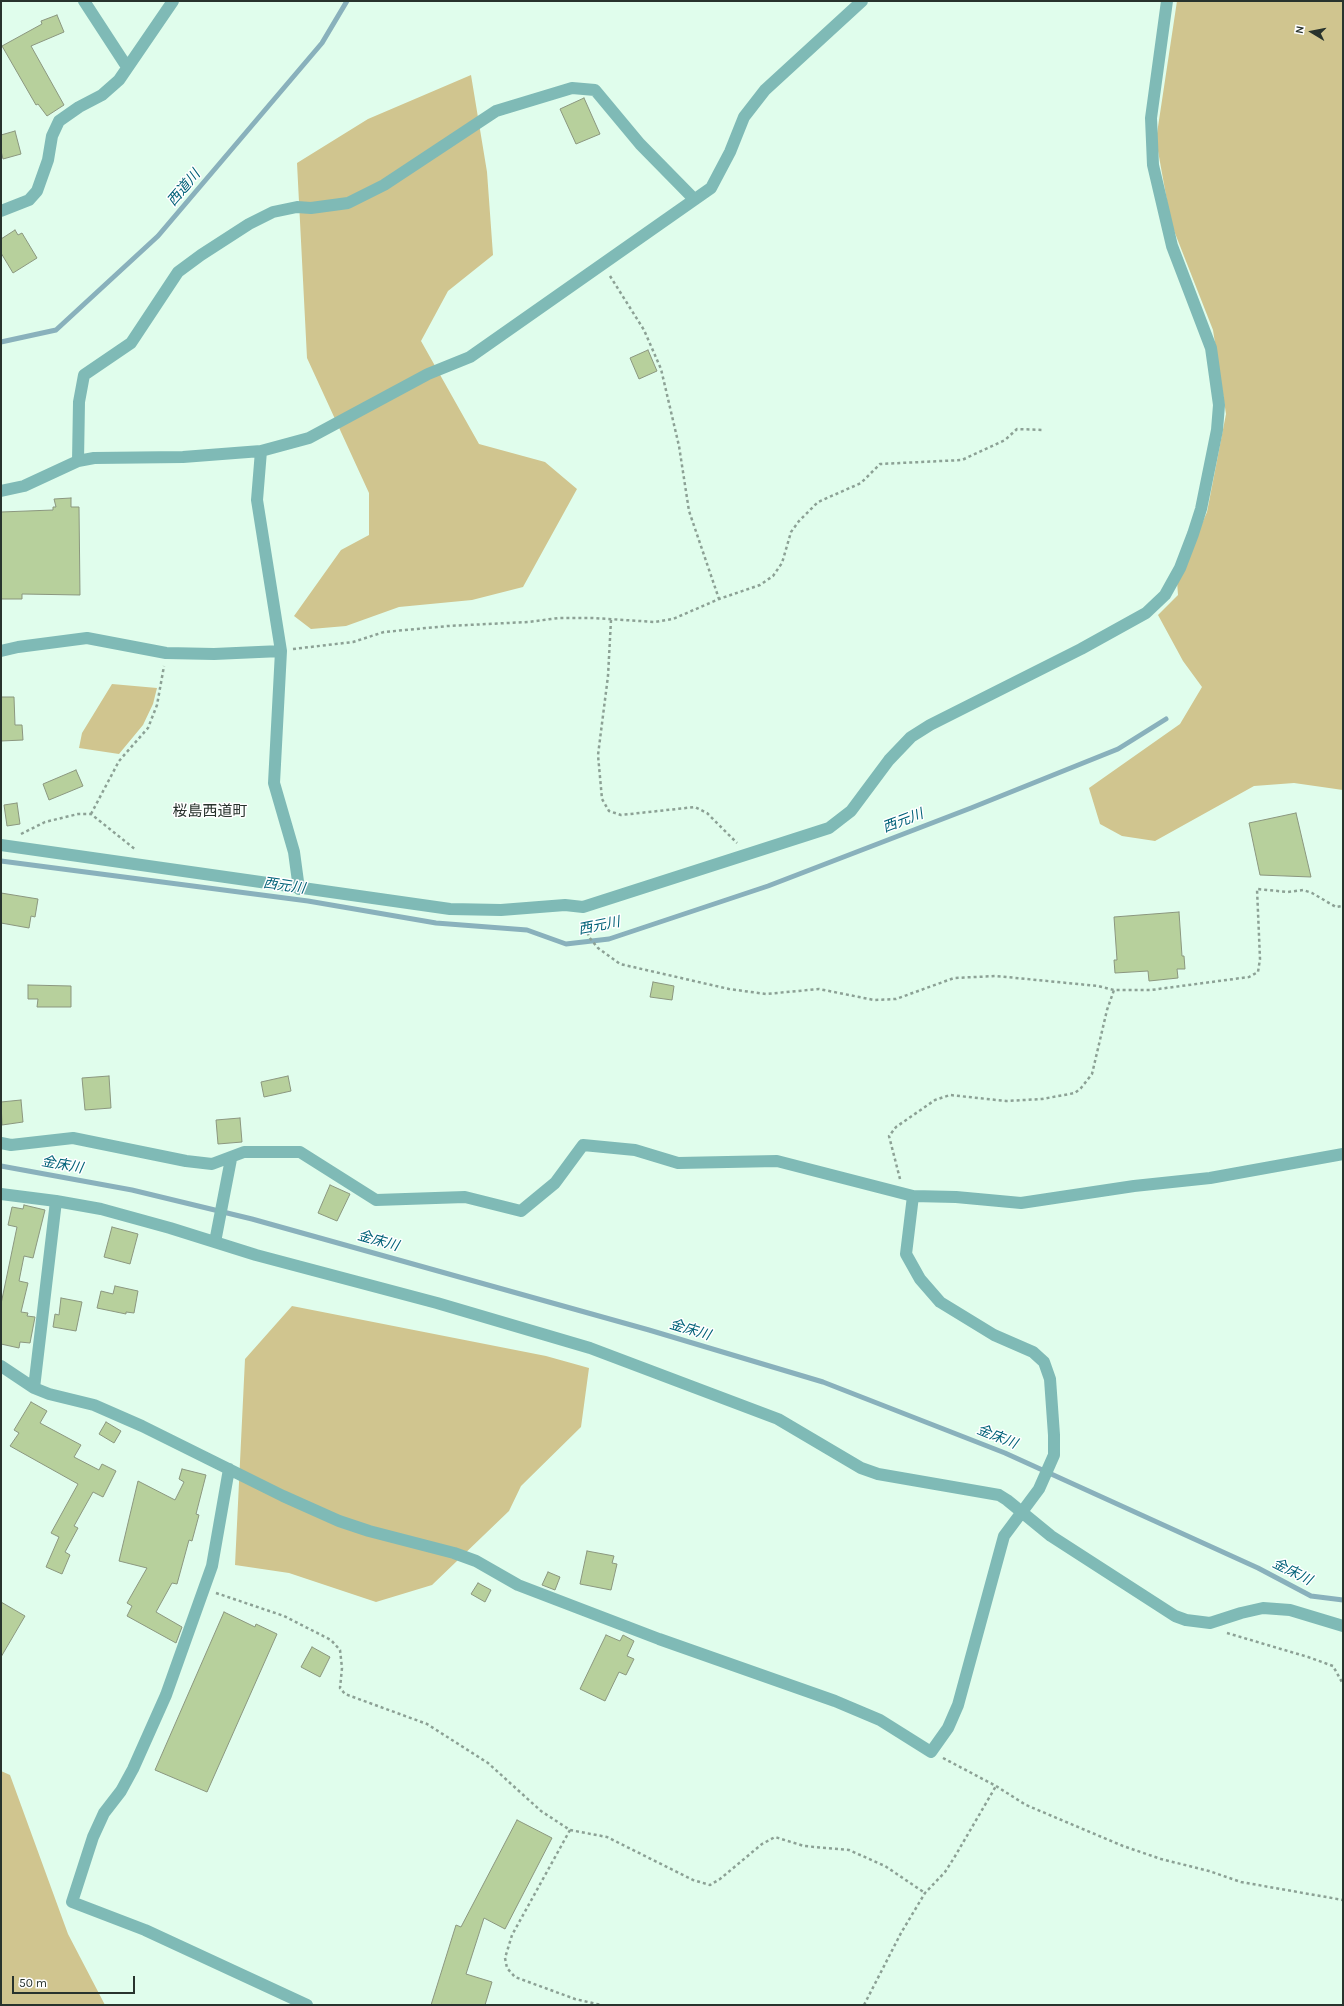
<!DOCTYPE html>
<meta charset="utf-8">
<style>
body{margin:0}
#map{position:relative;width:1344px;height:2006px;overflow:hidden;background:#e0fdec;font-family:Karla,sans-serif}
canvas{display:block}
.frame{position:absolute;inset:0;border:2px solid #28332d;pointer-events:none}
.north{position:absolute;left:1292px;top:12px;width:40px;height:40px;-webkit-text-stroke:3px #fff;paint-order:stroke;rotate:280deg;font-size:11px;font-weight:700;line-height:16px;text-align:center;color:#28332d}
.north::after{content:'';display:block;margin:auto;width:14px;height:18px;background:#28332d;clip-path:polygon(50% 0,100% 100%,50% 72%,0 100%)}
.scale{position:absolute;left:12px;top:1976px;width:123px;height:18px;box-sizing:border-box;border:2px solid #28332d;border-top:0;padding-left:5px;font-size:12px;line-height:14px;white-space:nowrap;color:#28332d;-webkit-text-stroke:3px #fff;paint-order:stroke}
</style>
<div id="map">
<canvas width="1344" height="2006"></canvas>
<div class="frame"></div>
<div class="north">N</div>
<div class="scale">50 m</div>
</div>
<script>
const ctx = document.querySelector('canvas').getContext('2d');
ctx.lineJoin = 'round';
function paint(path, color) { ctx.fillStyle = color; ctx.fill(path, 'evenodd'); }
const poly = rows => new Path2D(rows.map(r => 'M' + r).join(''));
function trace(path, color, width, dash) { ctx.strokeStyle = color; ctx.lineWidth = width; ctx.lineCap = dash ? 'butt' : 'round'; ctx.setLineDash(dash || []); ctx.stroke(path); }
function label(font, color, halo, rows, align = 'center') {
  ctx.font = font + ' Karla,"Noto Sans JP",sans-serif'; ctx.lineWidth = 3; ctx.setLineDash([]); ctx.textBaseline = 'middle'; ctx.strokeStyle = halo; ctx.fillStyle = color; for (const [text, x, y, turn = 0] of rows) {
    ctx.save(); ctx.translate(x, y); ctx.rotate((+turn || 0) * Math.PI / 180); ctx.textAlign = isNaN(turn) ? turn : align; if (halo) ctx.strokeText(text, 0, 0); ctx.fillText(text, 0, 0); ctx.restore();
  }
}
const green = poly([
 [1177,1,1343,1,1343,790,1294,783,1254,786,1155,841,1122,836,1100,824,1089,788,1180,724,1202,687,1183,661,1158,615,1178,595,1177,581,1207,512,1226,414,1213,330,1171,223,1156,140],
 [471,75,487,172,493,255,448,291,421,341,479,444,545,462,577,489,523,587,472,600,399,607,346,626,311,629,294,616,341,550,369,535,369,493,307,358,297,163,368,119],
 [112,684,157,688,153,704,143,725,119,754,79,748,82,733],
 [292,1306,546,1356,589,1368,581,1427,521,1486,509,1511,432,1585,376,1602,289,1573,235,1565,245,1359],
 [1,1771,10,1775,68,1934,105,2005,1,2005]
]);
const stream = poly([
 [1,342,56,330,158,236,322,43,347,1],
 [1,861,308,901,436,923,527,930,566,944,609,939,768,886,971,808,1118,749,1166,719],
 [1,1166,132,1190,252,1219,649,1330,823,1382,1005,1453,1258,1568,1311,1596,1343,1600]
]);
const building = poly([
 [57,15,64,32,31,46,64,105,47,116,38,104,36,105,2,46,42,24,41,21,57,15],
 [584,98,600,134,576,144,560,109,584,98],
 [15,131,21,154,3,159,1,151,1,135,15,131],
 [15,230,18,235,22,233,37,258,13,273,1,253,1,239,15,230],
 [648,350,657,371,639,379,630,358,648,350],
 [71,498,71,507,79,507,80,595,22,594,22,599,1,599,1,512,53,510,53,507,56,507,54,499,71,498],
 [1,697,14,697,15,725,22,725,23,740,1,741,1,697],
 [76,770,83,786,49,800,43,784,76,770],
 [17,803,20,824,7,826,4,805,17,803],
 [1296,813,1311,877,1260,875,1249,823,1296,813],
 [1,893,38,899,35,917,31,916,29,928,1,923,1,893],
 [1179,912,1182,956,1184,956,1185,969,1177,969,1178,978,1149,981,1148,971,1115,973,1114,960,1117,960,1114,917,1179,912],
 [653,982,674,986,672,1000,650,997,653,982],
 [28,985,71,986,71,1007,37,1007,38,999,28,999,28,985],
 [109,1076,111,1108,85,1110,82,1078,109,1076],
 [288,1076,291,1091,264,1097,261,1082,288,1076],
 [21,1100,23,1122,2,1125,1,1102,21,1100],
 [240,1118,242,1142,218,1144,216,1120,240,1118],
 [330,1185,350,1194,337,1221,318,1213,330,1185],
 [24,1205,45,1210,33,1258,24,1256,19,1281,28,1283,21,1312,28,1313,27,1316,35,1317,30,1343,20,1342,19,1348,1,1344,1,1304,17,1227,8,1225,12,1207,23,1209,24,1205],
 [112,1227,138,1234,130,1264,104,1257,112,1227],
 [115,1286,138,1291,134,1313,126,1312,126,1314,97,1308,101,1291,113,1294,115,1286],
 [61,1298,82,1302,76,1331,53,1327,55,1314,59,1315,61,1298],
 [31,1402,47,1411,40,1423,81,1445,74,1457,99,1470,102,1464,116,1471,103,1497,93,1492,74,1526,78,1528,65,1552,70,1555,62,1574,46,1567,59,1537,51,1533,78,1484,10,1446,19,1433,14,1430,31,1402],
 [106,1422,121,1431,114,1443,99,1434,106,1422],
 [182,1469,206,1475,196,1514,199,1515,192,1541,189,1540,177,1584,172,1583,156,1612,182,1627,176,1643,127,1616,132,1606,127,1603,147,1568,119,1561,138,1481,175,1500,184,1482,179,1479,182,1469],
 [587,1551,614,1556,612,1563,617,1564,611,1590,580,1584,587,1551],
 [548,1572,560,1577,555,1590,542,1585,548,1572],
 [478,1583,491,1590,485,1602,471,1594,478,1583],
 [1,1602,25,1616,1,1657,1,1602],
 [224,1612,255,1627,256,1624,277,1634,207,1792,155,1770,224,1612],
 [606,1635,620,1641,623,1635,634,1641,627,1656,634,1659,626,1675,619,1672,605,1701,580,1689,606,1635],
 [312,1647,330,1657,320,1677,301,1667,312,1647],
 [517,1820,552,1838,505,1929,484,1918,466,1974,492,1982,485,2005,431,2005,456,1925,461,1927,517,1820]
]);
const path = poly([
 [610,276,644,330,661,369,679,446,689,511,719,599],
 [611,620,608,676,598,755,602,799,609,811,621,815,695,807,707,813,737,843],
 [293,649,353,642,384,632,448,626,528,622,559,618,593,618,655,622,673,619,719,599,760,585,773,576,782,563,791,532,799,521,818,502,861,483,880,464,962,460,1005,440,1017,429,1044,430],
 [91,814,119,761,148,728,157,705,164,666],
 [21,834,45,822,78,814,91,814,136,850],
 [584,921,589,937,598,948,620,964,729,989,766,994,819,989,874,1000,896,999,954,978,996,976,1098,986,1114,990,1151,990,1249,977,1258,972,1260,959,1257,889,1288,892,1303,890,1312,893,1336,907,1343,906],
 [900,1179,889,1136,896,1127,935,1100,950,1095,1006,1101,1042,1099,1075,1093,1081,1088,1092,1074,1107,1010,1114,990],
 [216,1593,284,1616,331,1640,340,1650,342,1668,340,1688,345,1694,427,1724,488,1763,541,1811,570,1830,607,1837,693,1880,710,1885,720,1879,762,1844,775,1837,804,1846,849,1850,885,1866,925,1893],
 [1227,1633,1308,1657,1333,1666,1343,1684],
 [943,1758,996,1786,1026,1805,1123,1846,1161,1859,1209,1871,1241,1882,1343,1900],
 [570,1830,512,1935,505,1958,507,1968,515,1977,575,1999,601,2005],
 [864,2005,901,1933,925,1893,945,1872,954,1858,996,1786]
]);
const street = poly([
 [84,1,127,67],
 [1,211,29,200,37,191,48,160,52,136,59,121,79,107,102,95,119,80,173,1],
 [261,451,257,500,281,651,274,783,294,852,299,889],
 [78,461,79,402,84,375,131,343,178,272,201,255,249,224,273,212,297,207,311,208,348,203,384,185,496,111,572,88,595,90,640,144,694,199],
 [1,491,24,486,78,461,94,458,183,457,261,451,309,438,428,374,470,357,711,188,730,152,744,117,765,90,862,1],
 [1,651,18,647,87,638,166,653,214,654,281,651],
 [1,845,450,909,501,910,565,905,583,907,829,828,851,811,889,760,911,737,930,725,1081,649,1146,613,1165,595,1180,568,1193,534,1201,509,1217,430,1219,405,1211,348,1172,246,1153,165,1151,118,1167,1],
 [1,1143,11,1145,73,1138,186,1161,212,1164,244,1152,300,1152,376,1200,465,1197,521,1211,555,1183,583,1145,635,1150,678,1163,777,1161,913,1196,956,1197,1021,1203,1134,1186,1210,1178,1343,1154],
 [1,1194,56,1201,101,1209,170,1228,256,1255,437,1303,590,1348,778,1419,861,1468,878,1474,999,1495,1007,1500,1051,1536,1175,1616,1186,1620,1210,1623,1241,1613,1263,1608,1290,1610,1343,1626],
 [215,1242,231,1159],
 [1,1366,34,1388,49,1394,94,1405,142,1426,283,1496,339,1521,369,1531,454,1553,476,1561,518,1585,659,1639,835,1701,880,1720,931,1752,948,1728,958,1705,1004,1536,1039,1489,1054,1455,1054,1435,1050,1379,1044,1362,1033,1352,994,1335,940,1302,920,1279,906,1254,913,1196],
 [34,1388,56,1201],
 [229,1469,212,1566,166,1695,133,1769,121,1791,104,1813,93,1837,72,1902,145,1930,307,2005]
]);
const waterNames = [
 ["西道川",184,188,-50],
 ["西元川",903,821,-21],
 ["西元川",284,886,8],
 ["西元川",599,926,-11],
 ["金床川",62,1165,10],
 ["金床川",378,1241,16],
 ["金床川",690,1330,17],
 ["金床川",997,1437,22],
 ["金床川",1292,1572,27]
];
const quarterNames = [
 ["桜島西道町",210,812]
];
paint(green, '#d0c58f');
trace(stream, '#89b1bc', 5);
paint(building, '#b7d09c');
trace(building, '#8b977f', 1);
trace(path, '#8ca195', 2.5, [3, 3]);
trace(street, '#7fbab6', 12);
label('italic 14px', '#006178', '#fff', waterNames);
label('15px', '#28332d', '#fff', quarterNames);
</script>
